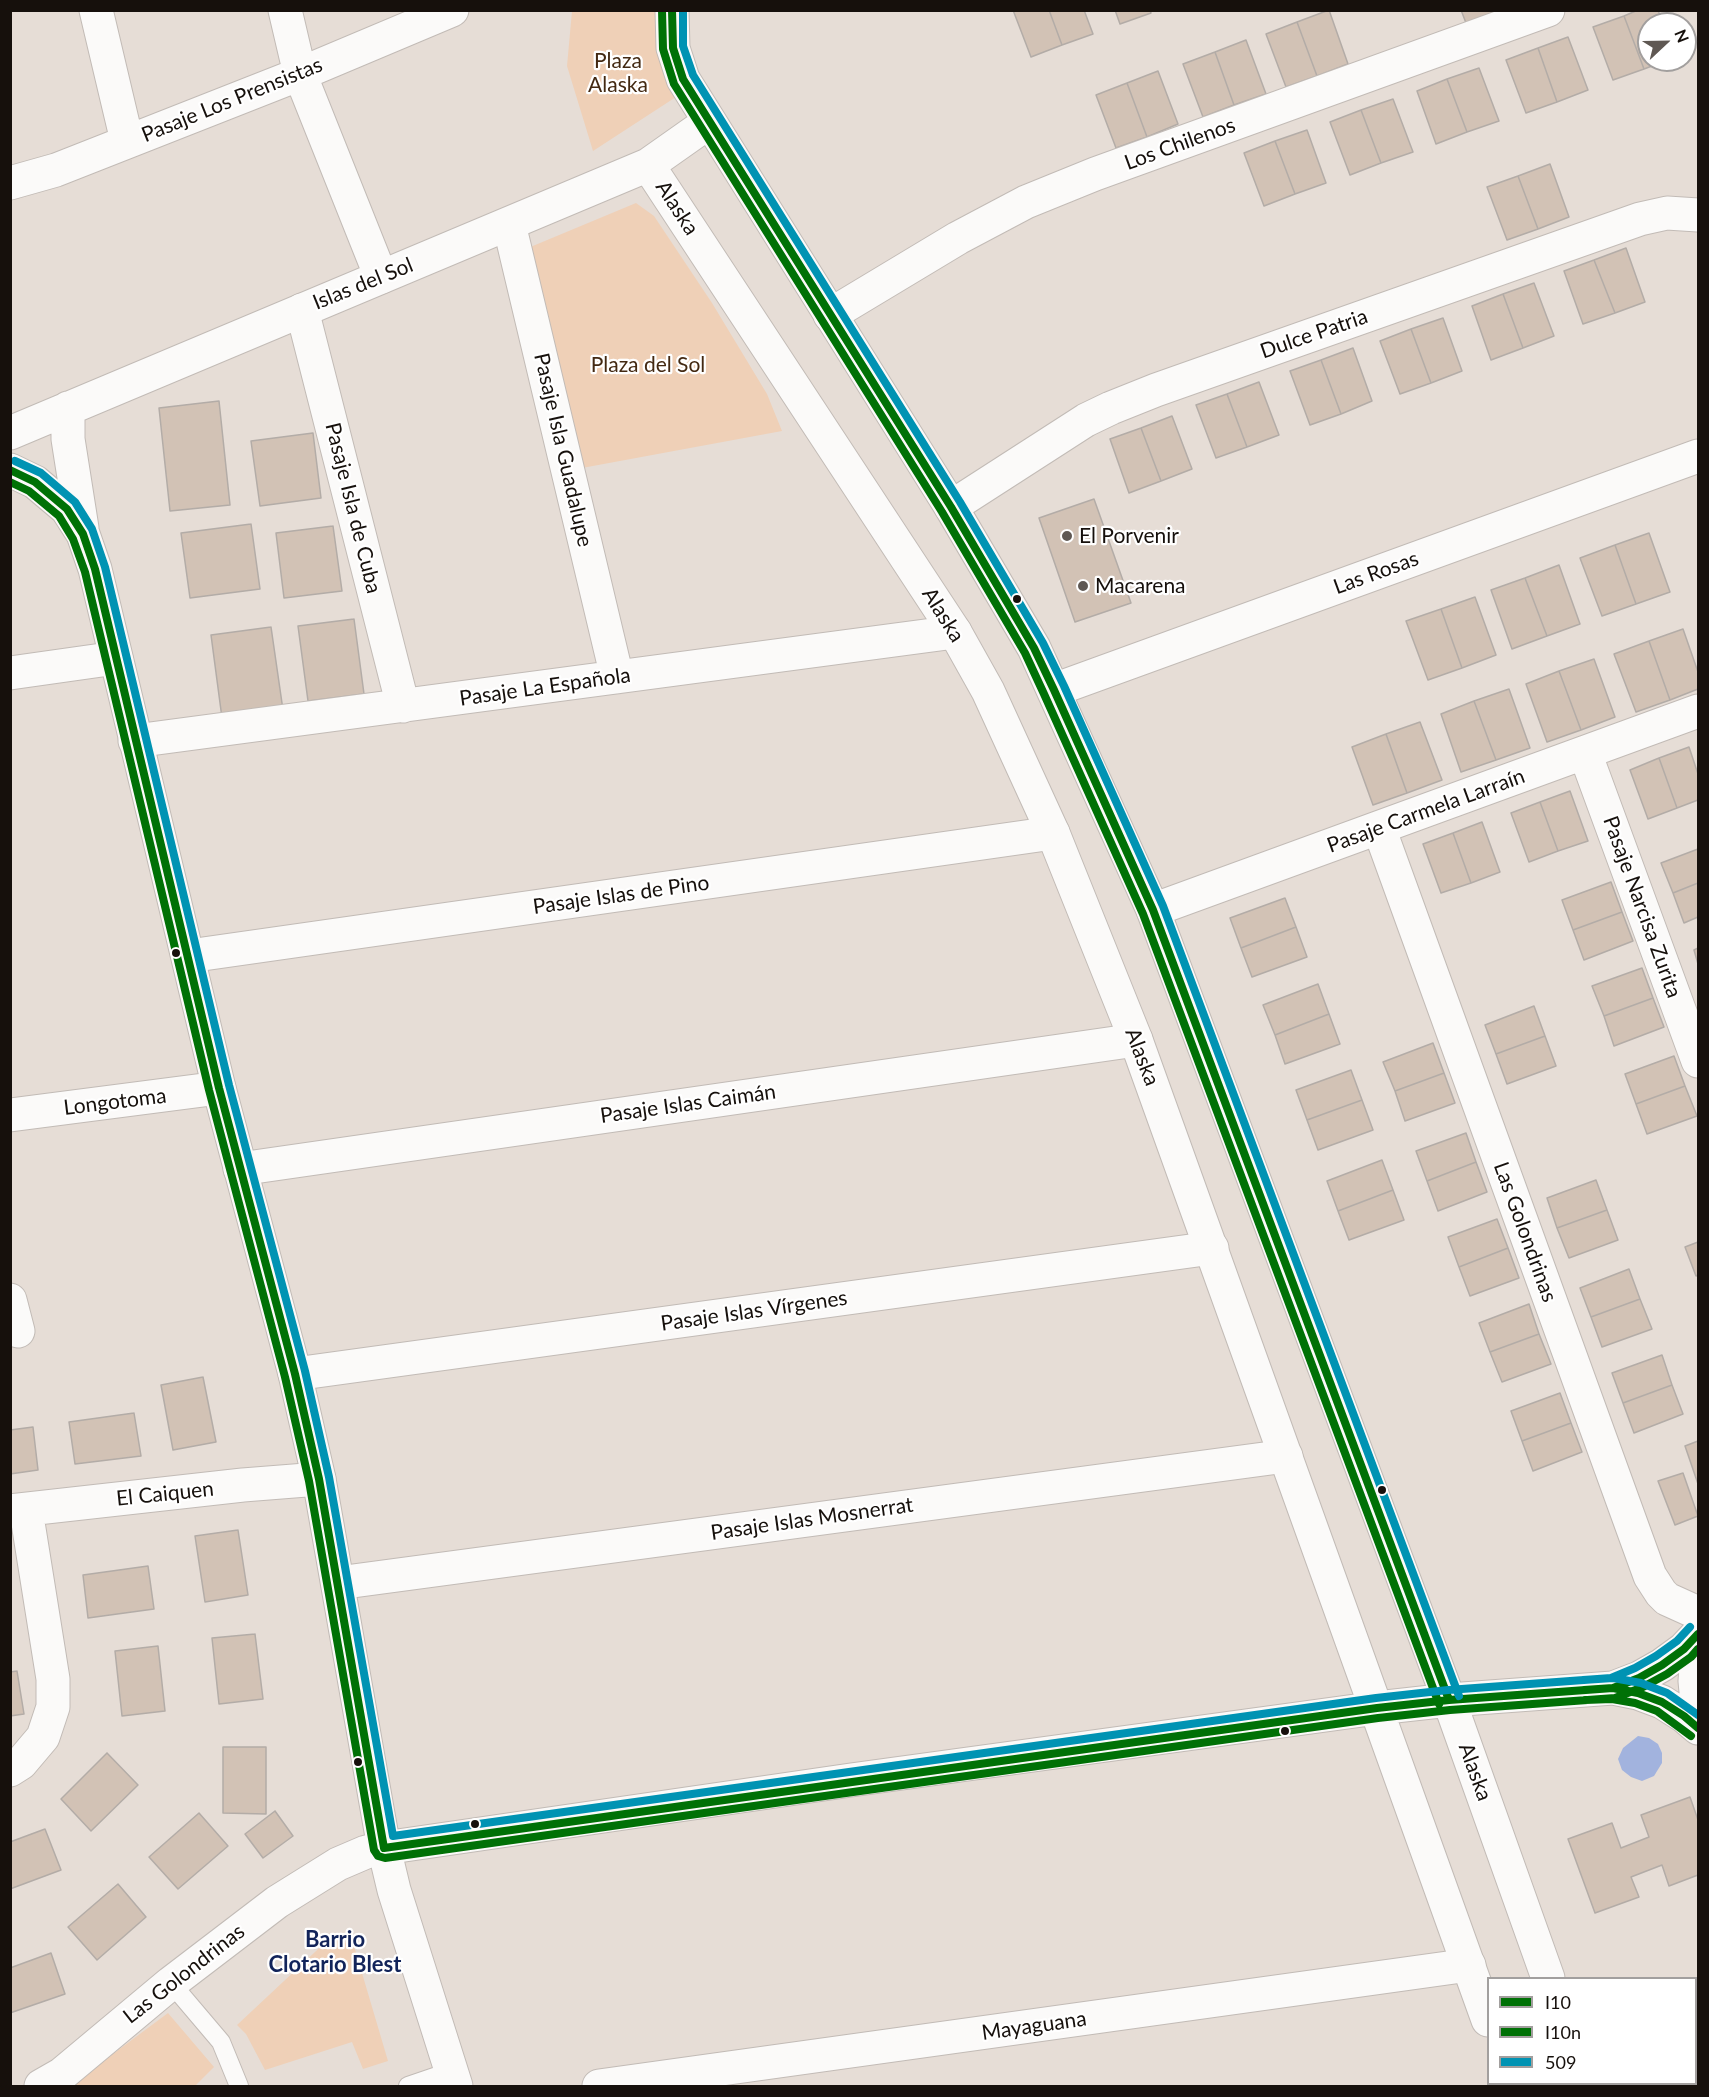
<!DOCTYPE html>
<meta charset="utf-8">
<style>
body{margin:0}
#map{position:relative;width:1709px;height:2097px;overflow:hidden;background:#e6ddd6;font-family:Lato,sans-serif}
canvas{display:block}
.frame{position:absolute;inset:0;border:12px solid #16100c;pointer-events:none}
.legend{position:absolute;left:1487px;top:1977px;width:210px;height:108px;box-sizing:border-box;background:#fff;border:2px solid #a29f9e;margin:0;padding:8px 10px;list-style:none;font-size:18px;color:#16100c}
.legend li{display:flex;align-items:center;gap:12px;height:30px}
.legend b{width:30px;border:2px solid #a29f9e}
.north{position:absolute;left:1637px;top:12px;width:60px;height:60px;box-sizing:border-box;background:#fff;border:2px solid #a29f9e;border-radius:50%;rotate:68deg;font-size:16px;font-weight:700;line-height:24px;text-align:center;color:#16100c}
.north::after{content:'';display:block;margin:auto;width:21px;height:27px;background:#5f5853;clip-path:polygon(50% 0,100% 100%,50% 72%,0 100%)}
</style>
<div id="map">
<canvas width="1709" height="2097"></canvas>
<div class="frame"></div>
<ul class="legend">
<li><b style="height:8px;background:#007106"></b>I10</li>
<li><b style="height:8px;background:#007106"></b>I10n</li>
<li><b style="height:8px;background:#0093b3"></b>509</li>
</ul>
<div class="north">N</div>
</div>
<script>
const ctx = document.querySelector('canvas').getContext('2d');
ctx.lineJoin = 'round';
function paint(path, color) { ctx.fillStyle = color; ctx.fill(path, 'evenodd'); }
const poly = rows => new Path2D(rows.map(r => 'M' + r).join(''));
function trace(path, color, width, dash) { ctx.strokeStyle = color; ctx.lineWidth = width; ctx.lineCap = dash ? 'butt' : 'round'; ctx.setLineDash(dash || []); ctx.stroke(path); }
function label(font, color, halo, rows, align = 'center') {
  ctx.font = font + ' Lato,sans-serif'; ctx.lineWidth = 4.5; ctx.setLineDash([]); ctx.textBaseline = 'middle'; ctx.strokeStyle = halo; ctx.fillStyle = color; for (const [text, x, y, turn = 0] of rows) {
    ctx.save(); ctx.translate(x, y); ctx.rotate((+turn || 0) * Math.PI / 180); ctx.textAlign = isNaN(turn) ? turn : align; if (halo) ctx.strokeText(text, 0, 0); ctx.fillText(text, 0, 0); ctx.restore();
  }
}
const green = poly([
 [572,11,659,11,676,97,593,151,567,66],
 [636,203,654,216,712,303,767,394,782,431,582,468,528,248],
 [331,1937,354,1946,388,2061,363,2069,352,2042,265,2070,246,2034,237,2025],
 [168,2013,214,2067,195,2086,70,2086]
]);
const water = poly([
 [1638,1736,1649,1738,1658,1744,1662,1753,1662,1763,1654,1776,1642,1781,1631,1777,1622,1770,1618,1759,1623,1748]
]);
const building = poly([
 [1013,10,1049,10,1062,45,1031,57,1013,10],
 [1049,10,1084,10,1093,34,1062,45,1049,10],
 [1115,10,1150,10,1151,13,1120,24,1115,10],
 [1329,10,1348,64,1317,76,1297,22,1329,10],
 [1461,10,1497,10,1497,11,1466,23,1461,10],
 [1638,10,1658,10,1663,24,1649,24,1649,60,1668,60,1644,69,1624,16,1638,10],
 [1624,16,1644,69,1613,80,1593,27,1624,16],
 [1297,22,1317,76,1286,87,1266,34,1297,22],
 [1568,37,1588,90,1557,102,1538,48,1568,37],
 [1246,40,1266,94,1234,105,1215,52,1246,40],
 [1538,48,1557,102,1526,113,1506,60,1538,48],
 [1215,52,1234,105,1203,117,1183,64,1215,52],
 [1479,68,1499,121,1467,132,1447,79,1479,68],
 [1158,71,1178,124,1147,137,1127,83,1158,71],
 [1447,79,1467,132,1436,144,1417,91,1447,79],
 [1127,83,1147,137,1116,148,1096,95,1127,83],
 [1393,99,1413,152,1381,163,1361,110,1393,99],
 [1361,110,1381,163,1350,175,1330,122,1361,110],
 [1307,130,1326,183,1295,194,1275,141,1307,130],
 [1275,141,1295,194,1264,206,1244,153,1275,141],
 [1550,164,1569,217,1538,229,1518,176,1550,164],
 [1518,176,1538,229,1507,240,1487,187,1518,176],
 [1626,248,1645,302,1615,313,1594,260,1626,248],
 [1594,260,1615,313,1583,324,1564,271,1594,260],
 [1534,283,1554,336,1523,348,1503,294,1534,283],
 [1503,294,1523,348,1491,360,1472,306,1503,294],
 [1443,318,1462,371,1431,383,1411,329,1443,318],
 [1411,329,1431,383,1400,394,1380,341,1411,329],
 [1353,348,1372,401,1341,414,1321,360,1353,348],
 [1321,360,1341,414,1310,425,1290,371,1321,360],
 [1259,382,1279,435,1247,447,1227,394,1259,382],
 [1227,394,1247,447,1216,458,1196,405,1227,394],
 [219,401,230,505,170,511,159,408,219,401],
 [1172,416,1192,469,1161,481,1141,428,1172,416],
 [1141,428,1161,481,1129,493,1110,439,1141,428],
 [313,433,321,498,260,506,251,441,313,433],
 [1094,499,1131,603,1075,622,1039,518,1094,499],
 [251,524,260,589,190,598,181,533,251,524],
 [333,526,342,591,284,598,276,533,333,526],
 [1649,533,1670,592,1636,604,1615,545,1649,533],
 [1615,545,1636,604,1602,616,1580,558,1615,545],
 [1559,565,1580,624,1547,636,1525,578,1559,565],
 [1525,578,1547,636,1512,649,1491,590,1525,578],
 [1475,597,1496,655,1462,668,1441,609,1475,597],
 [1441,609,1462,668,1428,680,1406,621,1441,609],
 [354,619,364,694,308,701,298,626,354,619],
 [271,627,283,710,222,718,211,635,271,627],
 [1683,629,1698,672,1698,689,1670,700,1649,641,1683,629],
 [1649,641,1670,700,1636,712,1614,654,1649,641],
 [1594,659,1615,717,1581,730,1559,671,1594,659],
 [1559,671,1581,730,1547,742,1526,684,1559,671],
 [1509,689,1530,748,1496,760,1474,701,1509,689],
 [1474,701,1496,760,1461,772,1441,714,1474,701],
 [1420,722,1442,780,1407,793,1386,734,1420,722],
 [1386,734,1407,793,1373,805,1352,747,1386,734],
 [1689,747,1698,774,1698,800,1677,808,1659,758,1689,747],
 [1659,758,1677,808,1648,819,1630,770,1659,758],
 [1570,791,1588,841,1558,851,1540,802,1570,791],
 [1540,802,1558,851,1529,862,1511,813,1540,802],
 [1482,822,1500,872,1471,883,1453,833,1482,822],
 [1453,833,1471,883,1441,893,1423,844,1453,833],
 [1698,849,1698,883,1673,893,1661,863,1698,849],
 [1611,882,1622,912,1573,930,1562,900,1611,882],
 [1698,883,1698,917,1684,923,1673,893,1698,883],
 [1285,898,1296,927,1241,948,1230,918,1285,898],
 [1622,912,1633,941,1584,960,1573,930,1622,912],
 [1296,927,1307,957,1252,977,1241,948,1296,927],
 [1698,948,1698,964,1694,950,1698,948],
 [1642,968,1653,998,1604,1016,1592,986,1642,968],
 [1318,984,1329,1014,1275,1035,1263,1005,1318,984],
 [1653,998,1664,1027,1614,1046,1604,1016,1653,998],
 [1534,1006,1545,1036,1496,1054,1485,1025,1534,1006],
 [1329,1014,1340,1044,1285,1064,1275,1035,1329,1014],
 [1545,1036,1556,1066,1507,1084,1496,1054,1545,1036],
 [1433,1043,1444,1073,1395,1091,1383,1062,1433,1043],
 [1674,1056,1685,1086,1636,1104,1625,1074,1674,1056],
 [1351,1070,1362,1100,1307,1120,1296,1090,1351,1070],
 [1444,1073,1455,1103,1405,1121,1395,1091,1444,1073],
 [1685,1086,1697,1116,1647,1134,1636,1104,1685,1086],
 [1362,1100,1373,1130,1318,1150,1307,1120,1362,1100],
 [1466,1133,1476,1162,1427,1181,1416,1151,1466,1133],
 [1382,1160,1393,1190,1338,1211,1327,1181,1382,1160],
 [1476,1162,1487,1192,1438,1211,1427,1181,1476,1162],
 [1596,1180,1607,1210,1557,1228,1547,1198,1596,1180],
 [1393,1190,1404,1220,1349,1240,1338,1211,1393,1190],
 [1607,1210,1618,1240,1569,1258,1557,1228,1607,1210],
 [1497,1219,1508,1248,1459,1267,1448,1237,1497,1219],
 [1698,1242,1698,1275,1696,1276,1685,1247,1698,1242],
 [1508,1248,1519,1278,1470,1296,1459,1267,1508,1248],
 [1629,1269,1640,1299,1591,1317,1580,1288,1629,1269],
 [1640,1299,1652,1329,1602,1347,1591,1317,1640,1299],
 [1529,1304,1539,1334,1490,1352,1479,1323,1529,1304],
 [1539,1334,1551,1364,1502,1382,1490,1352,1539,1334],
 [1662,1355,1672,1385,1623,1403,1612,1373,1662,1355],
 [203,1377,216,1442,173,1450,161,1385,203,1377],
 [1672,1385,1683,1414,1634,1433,1623,1403,1672,1385],
 [1560,1393,1571,1423,1522,1441,1511,1411,1560,1393],
 [134,1413,141,1456,75,1464,69,1422,134,1413],
 [1571,1423,1582,1452,1533,1471,1522,1441,1571,1423],
 [33,1427,38,1470,10,1474,10,1430,33,1427],
 [1698,1441,1698,1484,1685,1446,1698,1441],
 [1683,1473,1698,1516,1675,1525,1658,1481,1683,1473],
 [238,1530,248,1595,205,1602,195,1536,238,1530],
 [148,1566,154,1609,88,1618,83,1575,148,1566],
 [255,1634,263,1699,219,1704,212,1638,255,1634],
 [158,1646,165,1711,122,1716,115,1651,158,1646],
 [17,1671,24,1714,10,1716,10,1672,17,1671],
 [223,1747,266,1747,266,1814,223,1813,223,1747],
 [107,1753,138,1785,91,1831,61,1799,107,1753],
 [1690,1797,1698,1820,1698,1875,1669,1886,1662,1865,1631,1877,1639,1897,1595,1913,1568,1839,1612,1823,1621,1848,1649,1837,1641,1815,1690,1797],
 [275,1811,293,1836,263,1858,245,1834,275,1811],
 [199,1813,228,1846,178,1889,149,1857,199,1813],
 [45,1829,61,1870,10,1889,10,1842,45,1829],
 [118,1884,146,1917,97,1960,68,1927,118,1884],
 [51,1953,65,1994,10,2013,10,1968,51,1953]
]);
const lane = poly([
 [171,1983,221,2042,239,2086],
 [408,2086,452,2071]
]);
const street = poly([
 [96,10,127,141],
 [285,10,300,74,381,277],
 [10,183,56,170,300,74,452,10],
 [509,224,617,677],
 [302,310,403,706],
 [830,315,958,238,1026,202,1095,174,1548,10],
 [951,507,1086,420,1111,408,1156,390,1640,219,1667,213,1698,215],
 [10,673,116,658],
 [1054,690,1698,456],
 [135,741,955,632],
 [1585,753,1698,1061],
 [1379,828,1650,1576,1661,1593,1667,1599,1698,1613],
 [1153,910,1698,711],
 [189,956,1053,833],
 [10,1115,219,1088],
 [240,1169,1136,1040],
 [10,1300,18,1331],
 [295,1374,1212,1248],
 [10,1511,243,1485,319,1479],
 [338,1583,1286,1456],
 [10,1770,21,1763,43,1737,53,1707,53,1679,26,1510],
 [599,2086,1469,1965]
]);
const secondary = poly([
 [672,10,673,48,683,79,951,507,1034,648,1153,910,1449,1700,1548,1978],
 [648,165,955,632,988,691,1053,833,1136,1040,1488,2020],
 [68,408,68,439,82,528],
 [10,433,648,165,709,122],
 [10,470,35,482,67,509,83,534,95,569,219,1088,295,1374,319,1479,384,1848,394,1890,456,2086],
 [1698,1646,1695,1681,1698,1713],
 [1613,1688,1638,1693,1662,1702,1684,1716,1698,1728],
 [1511,2084,1512,2086],
 [1584,2084,1585,2086],
 [41,2086,62,2074,171,1983,277,1902,338,1864,366,1852,384,1848,851,1780,1377,1708,1449,1700,1613,1688,1639,1678,1662,1665,1684,1649,1698,1634]
]);
const bus1 = poly([
 [672,10,673,48,683,79,951,507,1034,648,1054,690,1153,910,1449,1700],
 [10,470,35,482,67,509,83,534,95,569,219,1088,295,1374,319,1479,384,1848,1377,1708,1449,1700,1613,1688,1639,1678,1662,1665,1684,1649,1698,1634],
 [1584,1690,1613,1688,1638,1693,1662,1702,1684,1716,1698,1728]
]);
const bus2 = poly([
 [662,10,663,49,674,84,942,512,1025,653,1044,694,1143,914,1439,1704],
 [10,482,29,491,59,516,73,539,85,572,209,1090,285,1377,309,1481,374,1850,378,1856,385,1858,1378,1718,1450,1710,1615,1698,1643,1687,1667,1674,1691,1657,1698,1649],
 [1585,1700,1612,1699,1635,1703,1657,1711,1691,1736]
]);
const bus3 = poly([
 [683,10,683,46,693,75,960,502,1043,643,1064,686,1163,906,1459,1696],
 [15,461,41,473,75,502,92,529,105,567,229,1085,305,1371,329,1477,393,1836,1376,1698,1448,1690,1611,1678,1635,1668,1656,1656,1677,1641,1690,1627],
 [1583,1680,1613,1678,1641,1683,1667,1693,1698,1715]
]);
const markers = [
 [1067,536,6,"#5f5853"],
 [1083,586,6,"#5f5853"],
 [1017,599,5,"#16100c"],
 [176,953,5,"#16100c"],
 [1382,1490,5,"#16100c"],
 [1285,1731,5,"#16100c"],
 [358,1762,5,"#16100c"],
 [475,1824,5,"#16100c"]
];
const parkNames = [
 ["Plaza",618,61],
 ["Alaska",618,85],
 ["Plaza del Sol",648,365]
];
const streetNames = [
 ["Pasaje Los Prensistas",232,100,-22],
 ["Los Chilenos",1180,144,-20],
 ["Alaska",677,208,57],
 ["Islas del Sol",363,284,-22],
 ["Dulce Patria",1314,334,-19],
 ["Pasaje Isla Guadalupe",563,450,77],
 ["Pasaje Isla de Cuba",353,508,76],
 ["Las Rosas",1376,573,-20],
 ["Alaska",943,615,58],
 ["Pasaje La Española",545,687,-8],
 ["Pasaje Carmela Larraín",1426,811,-20],
 ["Pasaje Islas de Pino",621,895,-8],
 ["Pasaje Narcisa Zurita",1642,907,70],
 ["Alaska",1142,1057,69],
 ["Longotoma",115,1102,-7],
 ["Pasaje Islas Caimán",688,1104,-8],
 ["Las Golondrinas",1525,1232,70],
 ["Pasaje Islas Vírgenes",754,1311,-8],
 ["El Caiquen",165,1494,-6],
 ["Pasaje Islas Mosnerrat",812,1519,-8],
 ["Alaska",1475,1772,70],
 ["Las Golondrinas",184,1974,-38],
 ["Mayaguana",1034,2026,-8]
];
const poiNames = [
 ["El Porvenir",1079,536],
 ["Macarena",1095,586]
];
const neighbourhoodNames = [
 ["Barrio",335,1940],
 ["Clotario Blest",335,1965]
];
paint(green, '#efd0b7');
paint(water, '#a2b3de');
paint(building, '#d2c2b5');
trace(building, '#b3aca7', 1.5);
trace(lane, '#c2bbb6', 20);
trace(street, '#c2bbb6', 35);
trace(secondary, '#c2bbb6', 35);
trace(lane, '#fbfaf9', 18);
trace(street, '#fbfaf9', 33);
trace(secondary, '#fbfaf9', 33);
trace(bus1, '#007106', 8);
trace(bus2, '#007106', 8);
trace(bus3, '#0093b3', 8);
for (const [x, y, r, color] of markers) { const dot = new Path2D(); dot.arc(x, y, r, 0, 2 * Math.PI); ctx.fillStyle = color; ctx.fill(dot); trace(dot, '#fff', 2); }
label('21px', '#432912', '#fff', parkNames);
label('21px', '#16100c', '#fff', streetNames);
label('21px', '#16100c', '#fff', poiNames, 'left');
label('bold 22px', '#12245a', '#fff', neighbourhoodNames);
</script>
